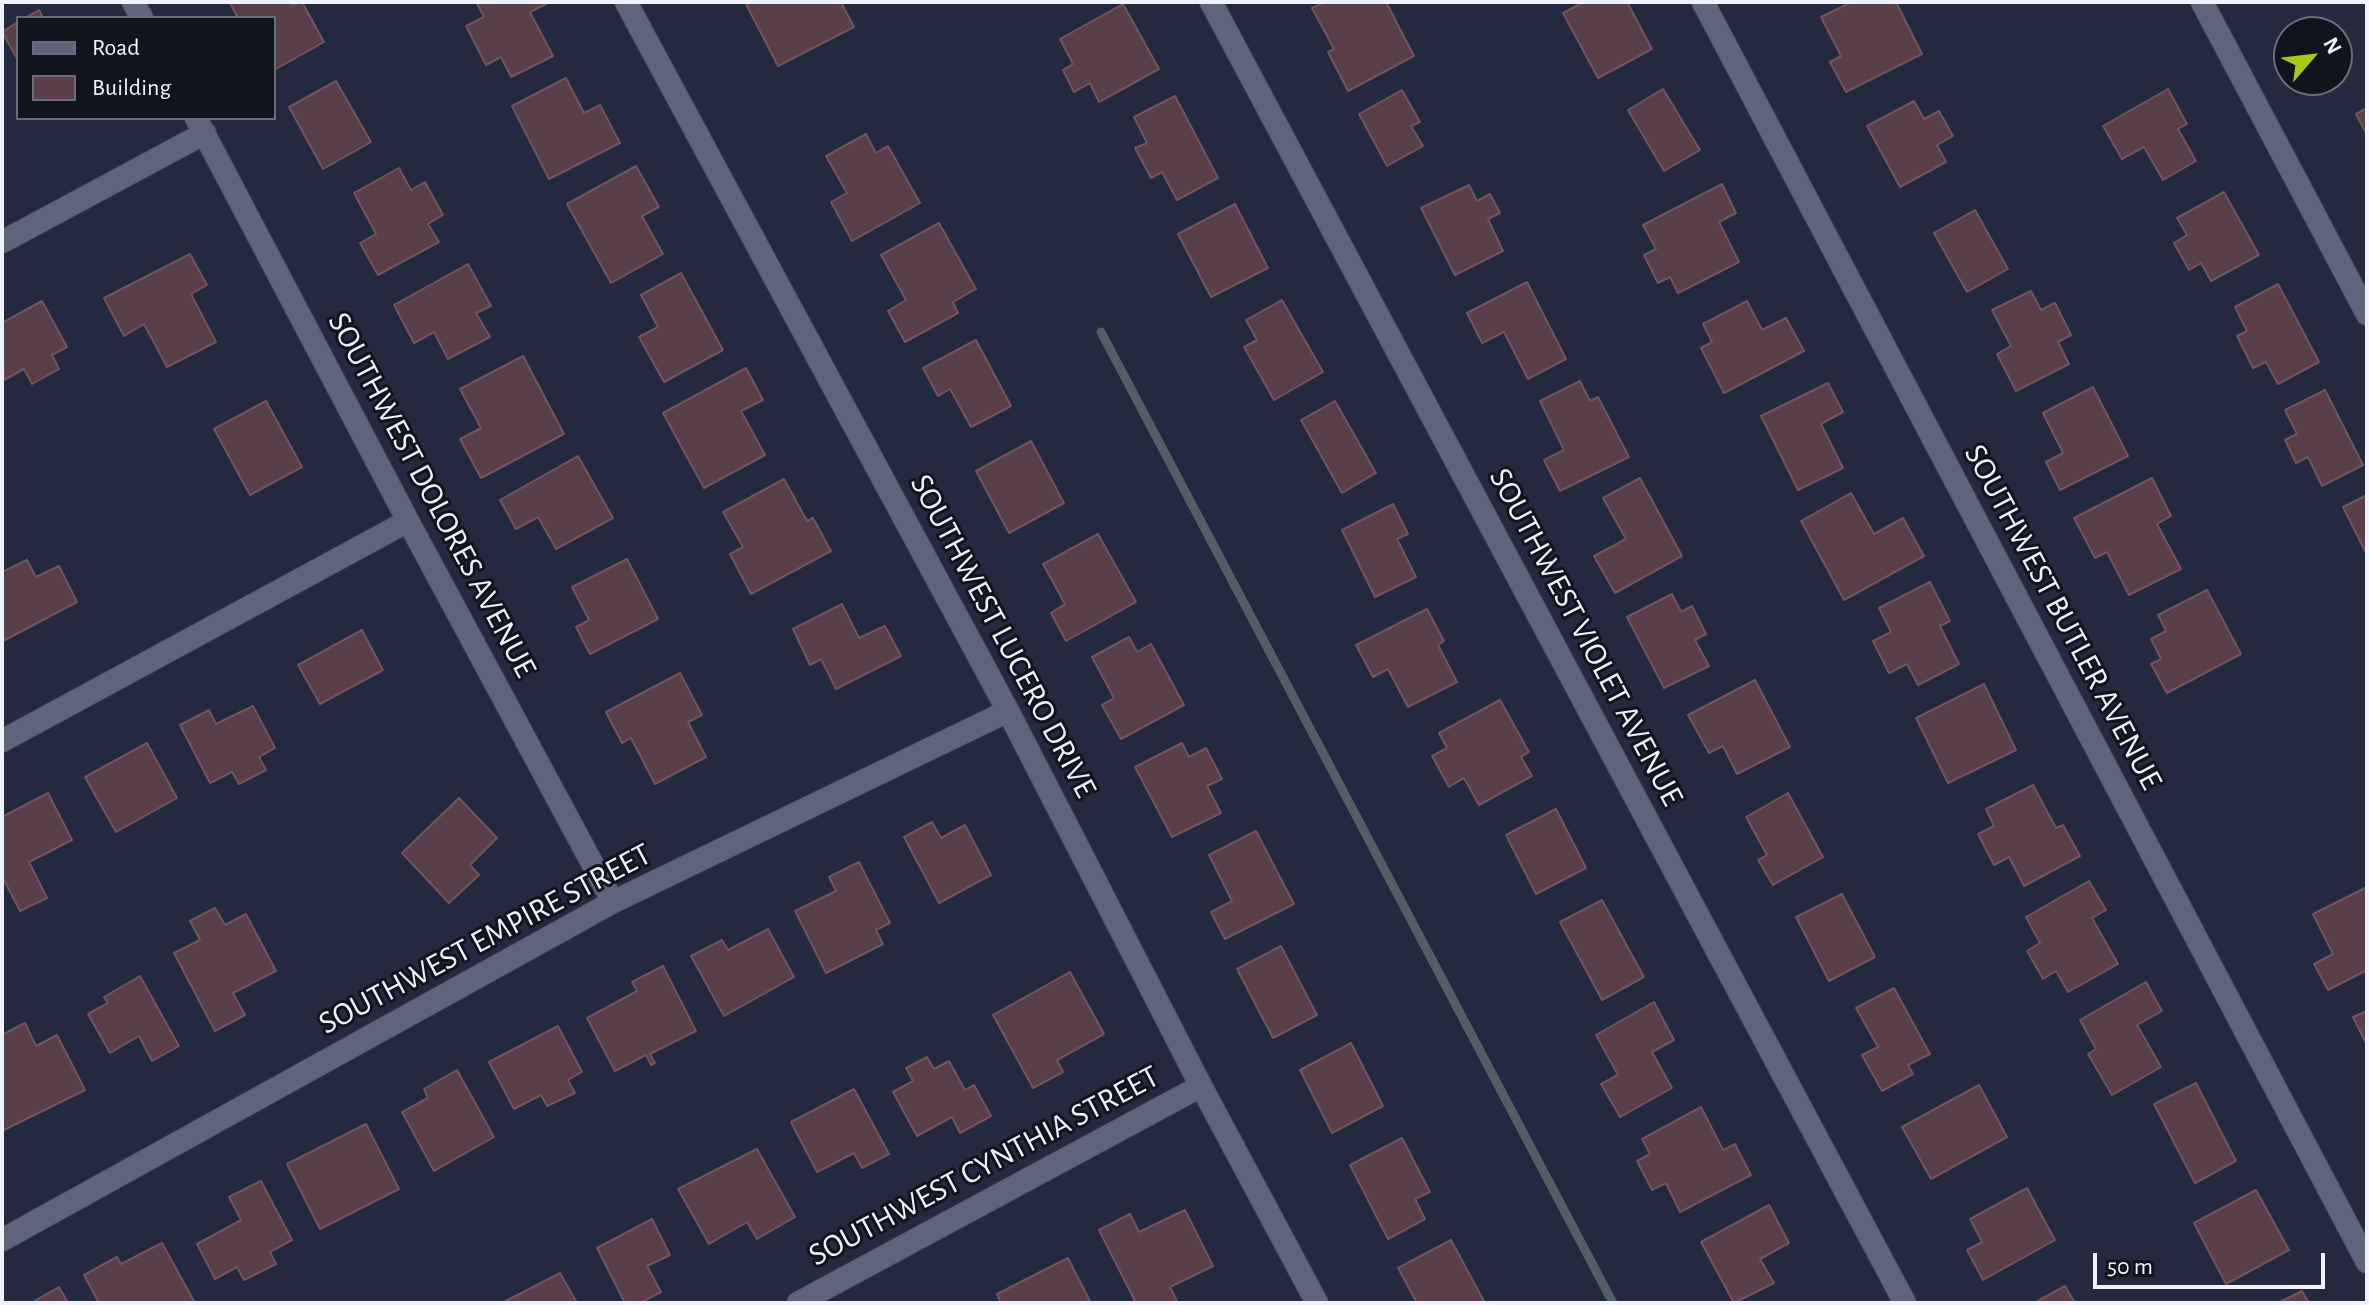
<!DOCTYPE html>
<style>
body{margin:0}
#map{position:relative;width:2369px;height:1305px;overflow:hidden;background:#25293f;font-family:"Alegreya Sans",sans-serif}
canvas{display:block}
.frame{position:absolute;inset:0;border:4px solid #f0f2fe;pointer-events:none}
.legend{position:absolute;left:16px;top:16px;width:260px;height:104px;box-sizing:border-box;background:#11131d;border:2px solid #6a6c77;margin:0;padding:10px 14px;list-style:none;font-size:24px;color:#f0f2fe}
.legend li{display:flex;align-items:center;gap:16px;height:40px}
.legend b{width:40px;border:2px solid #6a6c77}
.north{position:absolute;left:2273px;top:16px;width:80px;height:80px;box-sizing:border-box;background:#11131d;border:2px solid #6a6c77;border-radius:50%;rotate:62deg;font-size:22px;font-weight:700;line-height:32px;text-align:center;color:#f0f2fe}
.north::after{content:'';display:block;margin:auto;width:28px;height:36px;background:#a9c71b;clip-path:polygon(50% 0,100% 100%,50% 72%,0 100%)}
.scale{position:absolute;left:2093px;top:1253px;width:232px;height:36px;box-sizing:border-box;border:4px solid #f0f2fe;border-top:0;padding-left:10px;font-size:24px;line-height:28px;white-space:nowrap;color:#f0f2fe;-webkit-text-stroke:6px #11131d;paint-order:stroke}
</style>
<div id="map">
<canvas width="2369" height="1305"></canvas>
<div class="frame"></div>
<ul class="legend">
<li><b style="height:10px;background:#5f647d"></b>Road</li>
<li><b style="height:22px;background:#593f49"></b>Building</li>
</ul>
<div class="north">N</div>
<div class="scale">50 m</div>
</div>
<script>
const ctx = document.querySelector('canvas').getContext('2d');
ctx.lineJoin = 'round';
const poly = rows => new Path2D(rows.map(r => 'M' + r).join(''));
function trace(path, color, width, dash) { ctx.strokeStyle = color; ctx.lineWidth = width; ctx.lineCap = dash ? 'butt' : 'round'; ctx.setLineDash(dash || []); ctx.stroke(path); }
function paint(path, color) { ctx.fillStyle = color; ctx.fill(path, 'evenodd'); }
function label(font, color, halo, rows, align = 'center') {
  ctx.font = font + ' "Alegreya Sans",sans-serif'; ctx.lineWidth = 6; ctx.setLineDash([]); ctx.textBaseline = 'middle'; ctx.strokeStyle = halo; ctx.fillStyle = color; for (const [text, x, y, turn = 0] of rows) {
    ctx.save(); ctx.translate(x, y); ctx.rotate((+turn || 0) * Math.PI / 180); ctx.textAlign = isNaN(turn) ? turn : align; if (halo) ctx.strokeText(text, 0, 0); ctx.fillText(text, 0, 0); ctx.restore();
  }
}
const stream = poly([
 [1101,332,1613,1303]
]);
const building = poly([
 [232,2,290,2,292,5,302,2,324,42,274,70,274,18,238,18,230,3,232,2],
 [476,2,550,2,530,12,553,56,511,77,501,57,486,65,466,26,484,17,476,2],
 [749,2,841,2,854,27,778,66,746,4,749,2],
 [1325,2,1386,2,1414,56,1348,91,1328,52,1334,49,1312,8,1325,2],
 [1584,2,1627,2,1652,49,1598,78,1563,13,1584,2],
 [1852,2,1896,2,1922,54,1846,92,1830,62,1841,56,1821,17,1852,2],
 [1123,4,1159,69,1099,102,1090,83,1074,92,1063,70,1073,64,1060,39,1123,4],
 [39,10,43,18,25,18,39,10],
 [18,22,18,60,2,32,18,22],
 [566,78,584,113,600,105,620,143,549,179,512,106,566,78],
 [336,81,371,142,323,169,289,107,336,81],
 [1663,89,1700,150,1664,171,1628,110,1663,89],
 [2168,89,2187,124,2178,129,2196,161,2163,180,2144,147,2122,159,2103,126,2168,89],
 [1402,90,1420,122,1411,126,1423,146,1387,166,1359,114,1402,90],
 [1175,96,1218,178,1177,200,1162,172,1151,178,1135,148,1147,143,1134,117,1175,96],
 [1914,101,1924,119,1939,111,1953,136,1937,145,1946,162,1900,187,1867,126,1914,101],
 [2367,108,2367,135,2356,114,2367,108],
 [866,134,876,153,888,146,920,203,852,241,831,202,847,193,826,156,866,134],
 [636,166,659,207,642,216,663,254,611,283,567,204,636,166],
 [399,168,411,190,425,182,443,215,428,224,439,242,378,275,360,243,376,234,354,193,399,168],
 [1722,184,1736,213,1719,222,1739,262,1678,293,1670,277,1658,283,1644,255,1656,249,1643,225,1722,184],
 [1469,185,1477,201,1490,194,1500,213,1488,219,1503,251,1455,275,1421,208,1469,185],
 [2224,192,2259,255,2211,281,2201,263,2189,270,2174,243,2187,235,2177,218,2224,192],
 [1235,204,1268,268,1211,297,1178,234,1235,204],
 [1975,210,2008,269,1967,292,1934,233,1975,210],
 [939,223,976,289,953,302,958,313,905,342,888,311,906,300,881,255,939,223],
 [190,254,207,285,191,294,216,342,167,367,144,324,124,336,104,298,190,254],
 [468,264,491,306,476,313,490,337,448,359,434,332,414,343,394,305,468,264],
 [681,273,723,350,664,382,639,337,658,327,641,295,681,273],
 [1527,282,1566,359,1528,379,1504,332,1482,343,1467,313,1527,282],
 [2278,284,2319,362,2278,384,2266,362,2253,368,2237,336,2247,331,2235,307,2278,284],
 [2031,291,2041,310,2055,303,2071,335,2058,342,2069,364,2016,391,1997,354,2011,346,1992,310,2031,291],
 [1282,300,1323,372,1274,400,1244,347,1257,340,1246,320,1282,300],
 [42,301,67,347,52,355,59,369,32,384,24,369,4,380,2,323,42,301],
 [1747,301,1762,330,1786,318,1804,351,1724,393,1701,348,1712,342,1703,324,1747,301],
 [976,340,1011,406,971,427,950,389,938,396,923,368,976,340],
 [523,356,564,434,481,478,460,439,481,428,460,389,523,356],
 [746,368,763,400,741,411,765,455,704,488,663,413,746,368],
 [1580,381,1590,401,1598,397,1629,457,1560,491,1544,460,1564,450,1540,401,1580,381],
 [1828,383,1843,412,1821,424,1843,468,1798,490,1761,416,1828,383],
 [2093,387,2128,456,2060,490,2046,462,2063,453,2043,413,2093,387],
 [2325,390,2363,465,2322,486,2308,457,2296,463,2285,440,2297,434,2285,410,2325,390],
 [266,401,302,467,250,495,214,429,266,401],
 [1335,401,1376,473,1342,493,1301,420,1335,401],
 [1031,441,1064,503,1009,533,976,471,1031,441],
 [578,456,613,518,556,549,538,517,516,529,500,500,578,456],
 [1640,478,1682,556,1615,593,1594,556,1626,539,1603,498,1640,478],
 [2152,478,2171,516,2157,524,2181,569,2129,595,2107,552,2095,558,2074,518,2152,478],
 [784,479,807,521,813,518,831,551,751,594,730,554,743,547,723,512,784,479],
 [1851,493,1874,534,1903,518,1924,556,1844,600,1801,521,1851,493],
 [2367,495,2367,555,2343,507,2367,495],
 [1393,504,1408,534,1397,539,1416,577,1375,597,1342,530,1393,504],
 [1098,534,1136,602,1066,641,1051,613,1065,604,1043,564,1098,534],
 [627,559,658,619,590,654,576,627,589,620,572,587,627,559],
 [27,560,36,577,59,566,77,602,5,640,2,635,2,572,27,560],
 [1930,582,1950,621,1940,626,1959,664,1918,685,1907,664,1889,673,1873,641,1891,632,1879,608,1930,582],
 [2207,590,2241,654,2167,693,2151,664,2161,659,2151,639,2166,631,2158,615,2207,590],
 [1672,594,1681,612,1692,606,1706,634,1695,640,1709,666,1664,688,1627,617,1672,594],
 [842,604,859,638,885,626,901,656,836,689,821,659,810,665,793,629,842,604],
 [1427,609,1444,641,1438,645,1457,682,1408,707,1388,669,1373,677,1356,645,1427,609],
 [362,630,383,670,320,704,298,665,362,630],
 [1129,637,1137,652,1151,644,1184,705,1121,739,1102,705,1114,698,1092,657,1129,637],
 [680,673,702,715,688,722,706,757,655,784,631,738,622,743,606,712,680,673],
 [1755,680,1790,747,1737,774,1723,746,1709,753,1688,715,1755,680],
 [1984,684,2016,750,1948,783,1916,718,1984,684],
 [1500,700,1529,752,1521,757,1532,776,1479,805,1464,778,1449,787,1432,756,1447,748,1439,733,1500,700],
 [253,706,275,748,259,757,266,770,239,784,232,772,210,783,180,725,209,710,216,724,253,706],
 [147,743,177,798,116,832,85,777,147,743],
 [1182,743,1189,757,1206,748,1222,779,1207,786,1221,813,1172,837,1135,767,1182,743],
 [2033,785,2056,828,2063,825,2080,856,2024,886,2009,857,1994,865,1978,834,1994,826,1986,809,2033,785],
 [48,793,72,840,29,862,47,898,20,911,2,876,2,817,48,793],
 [1788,793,1823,857,1773,885,1758,860,1767,855,1746,817,1788,793],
 [459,798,497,838,470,865,479,875,449,903,402,853,459,798],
 [1556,809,1586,868,1536,894,1506,835,1556,809],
 [932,822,941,838,965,825,991,875,939,903,904,837,932,822],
 [1256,831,1294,904,1225,939,1211,912,1232,901,1209,855,1256,831],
 [859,862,890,923,876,930,883,944,826,973,795,911,836,891,829,877,859,862],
 [2089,881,2106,910,2092,918,2118,964,2068,992,2056,971,2043,979,2027,951,2040,943,2026,917,2089,881],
 [2367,887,2367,970,2328,990,2314,964,2333,954,2313,914,2367,887],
 [1842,894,1875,957,1829,981,1796,917,1842,894],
 [1602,900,1644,977,1602,1000,1560,922,1602,900],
 [215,908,225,925,246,914,276,971,233,993,245,1015,215,1031,174,953,200,940,190,921,215,908],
 [768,929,794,977,724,1016,691,956,722,940,728,950,768,929],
 [1281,946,1317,1015,1273,1038,1237,969,1281,946],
 [663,966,696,1031,650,1054,655,1063,651,1065,646,1055,615,1071,587,1018,637,991,632,982,663,966],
 [1070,972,1104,1034,1057,1060,1063,1072,1033,1088,993,1015,1070,972],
 [140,976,179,1046,152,1061,139,1036,110,1053,88,1014,108,1003,104,997,140,976],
 [2146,982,2162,1011,2137,1025,2161,1067,2112,1095,2088,1054,2096,1049,2080,1020,2146,982],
 [1894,988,1930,1054,1908,1065,1913,1074,1882,1091,1862,1055,1878,1047,1856,1008,1894,988],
 [1654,1002,1674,1040,1652,1052,1672,1088,1620,1117,1601,1084,1618,1075,1596,1035,1654,1002],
 [2367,1011,2367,1045,2353,1017,2367,1011],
 [25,1023,36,1046,57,1035,85,1090,4,1130,2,1125,2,1035,25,1023],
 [558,1026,582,1072,568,1080,575,1093,547,1106,541,1095,514,1109,489,1062,558,1026],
 [1351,1043,1383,1106,1332,1133,1300,1070,1351,1043],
 [927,1057,934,1069,949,1061,965,1090,974,1085,991,1116,960,1133,952,1117,917,1136,893,1092,913,1081,906,1068,927,1057],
 [457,1070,494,1137,434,1171,402,1112,428,1098,424,1089,457,1070],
 [2196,1083,2236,1161,2195,1183,2154,1104,2196,1083],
 [1979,1085,2007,1137,1931,1179,1902,1127,1979,1085],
 [854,1089,889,1154,862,1168,854,1153,817,1172,791,1122,854,1089],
 [1701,1107,1723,1150,1735,1144,1751,1175,1680,1212,1666,1183,1652,1190,1637,1161,1650,1154,1642,1139,1701,1107],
 [366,1124,399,1189,320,1229,287,1164,366,1124],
 [1402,1138,1430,1192,1415,1199,1425,1219,1388,1239,1350,1165,1402,1138],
 [757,1149,795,1217,757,1239,747,1222,709,1244,678,1189,757,1149],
 [261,1181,292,1240,270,1252,276,1264,244,1280,237,1267,215,1279,197,1244,241,1220,229,1197,261,1181],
 [2027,1188,2055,1240,1983,1280,1967,1250,1982,1242,1970,1219,2027,1188],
 [2256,1190,2289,1250,2226,1284,2194,1223,2256,1190],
 [1769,1205,1789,1243,1760,1259,1774,1283,1734,1303,1701,1242,1769,1205],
 [1185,1210,1213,1266,1170,1287,1178,1303,1136,1303,1099,1230,1130,1214,1139,1232,1185,1210],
 [652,1219,670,1255,647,1266,661,1292,640,1303,625,1303,597,1248,652,1219],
 [1451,1240,1485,1303,1417,1303,1398,1268,1451,1240],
 [162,1243,195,1303,99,1303,84,1275,117,1257,121,1264,162,1243],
 [1068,1258,1091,1303,1001,1303,997,1294,1068,1258],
 [560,1273,577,1303,502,1303,560,1273],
 [2065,1286,2075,1303,2034,1303,2065,1286],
 [59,1287,68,1303,31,1303,59,1287],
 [2302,1291,2309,1303,2278,1303,2302,1291]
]);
const minor = poly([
 [133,2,142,18],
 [626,2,1008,711,1201,1086,1317,1303],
 [1211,2,1905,1303],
 [1703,2,2367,1262],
 [2202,2,2367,314],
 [196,118,408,521,613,902],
 [2,242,205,133],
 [2,741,408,521],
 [2,1240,613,902,1008,711],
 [798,1303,1201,1086]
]);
const streetNames = [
 ["SOUTHWEST DOLORES AVENUE",432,495,62],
 ["SOUTHWEST BUTLER AVENUE",2063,617,62],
 ["SOUTHWEST LUCERO DRIVE",1003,636,62],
 ["SOUTHWEST VIOLET AVENUE",1586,637,62],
 ["SOUTHWEST EMPIRE STREET",485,939,-28],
 ["SOUTHWEST CYNTHIA STREET",984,1166,-28]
];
trace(stream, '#515e63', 9);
paint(building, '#593f49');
trace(building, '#70545e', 2);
trace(minor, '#454759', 24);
trace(minor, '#5f647d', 22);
label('32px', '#f0f2fe', '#11131d', streetNames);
</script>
